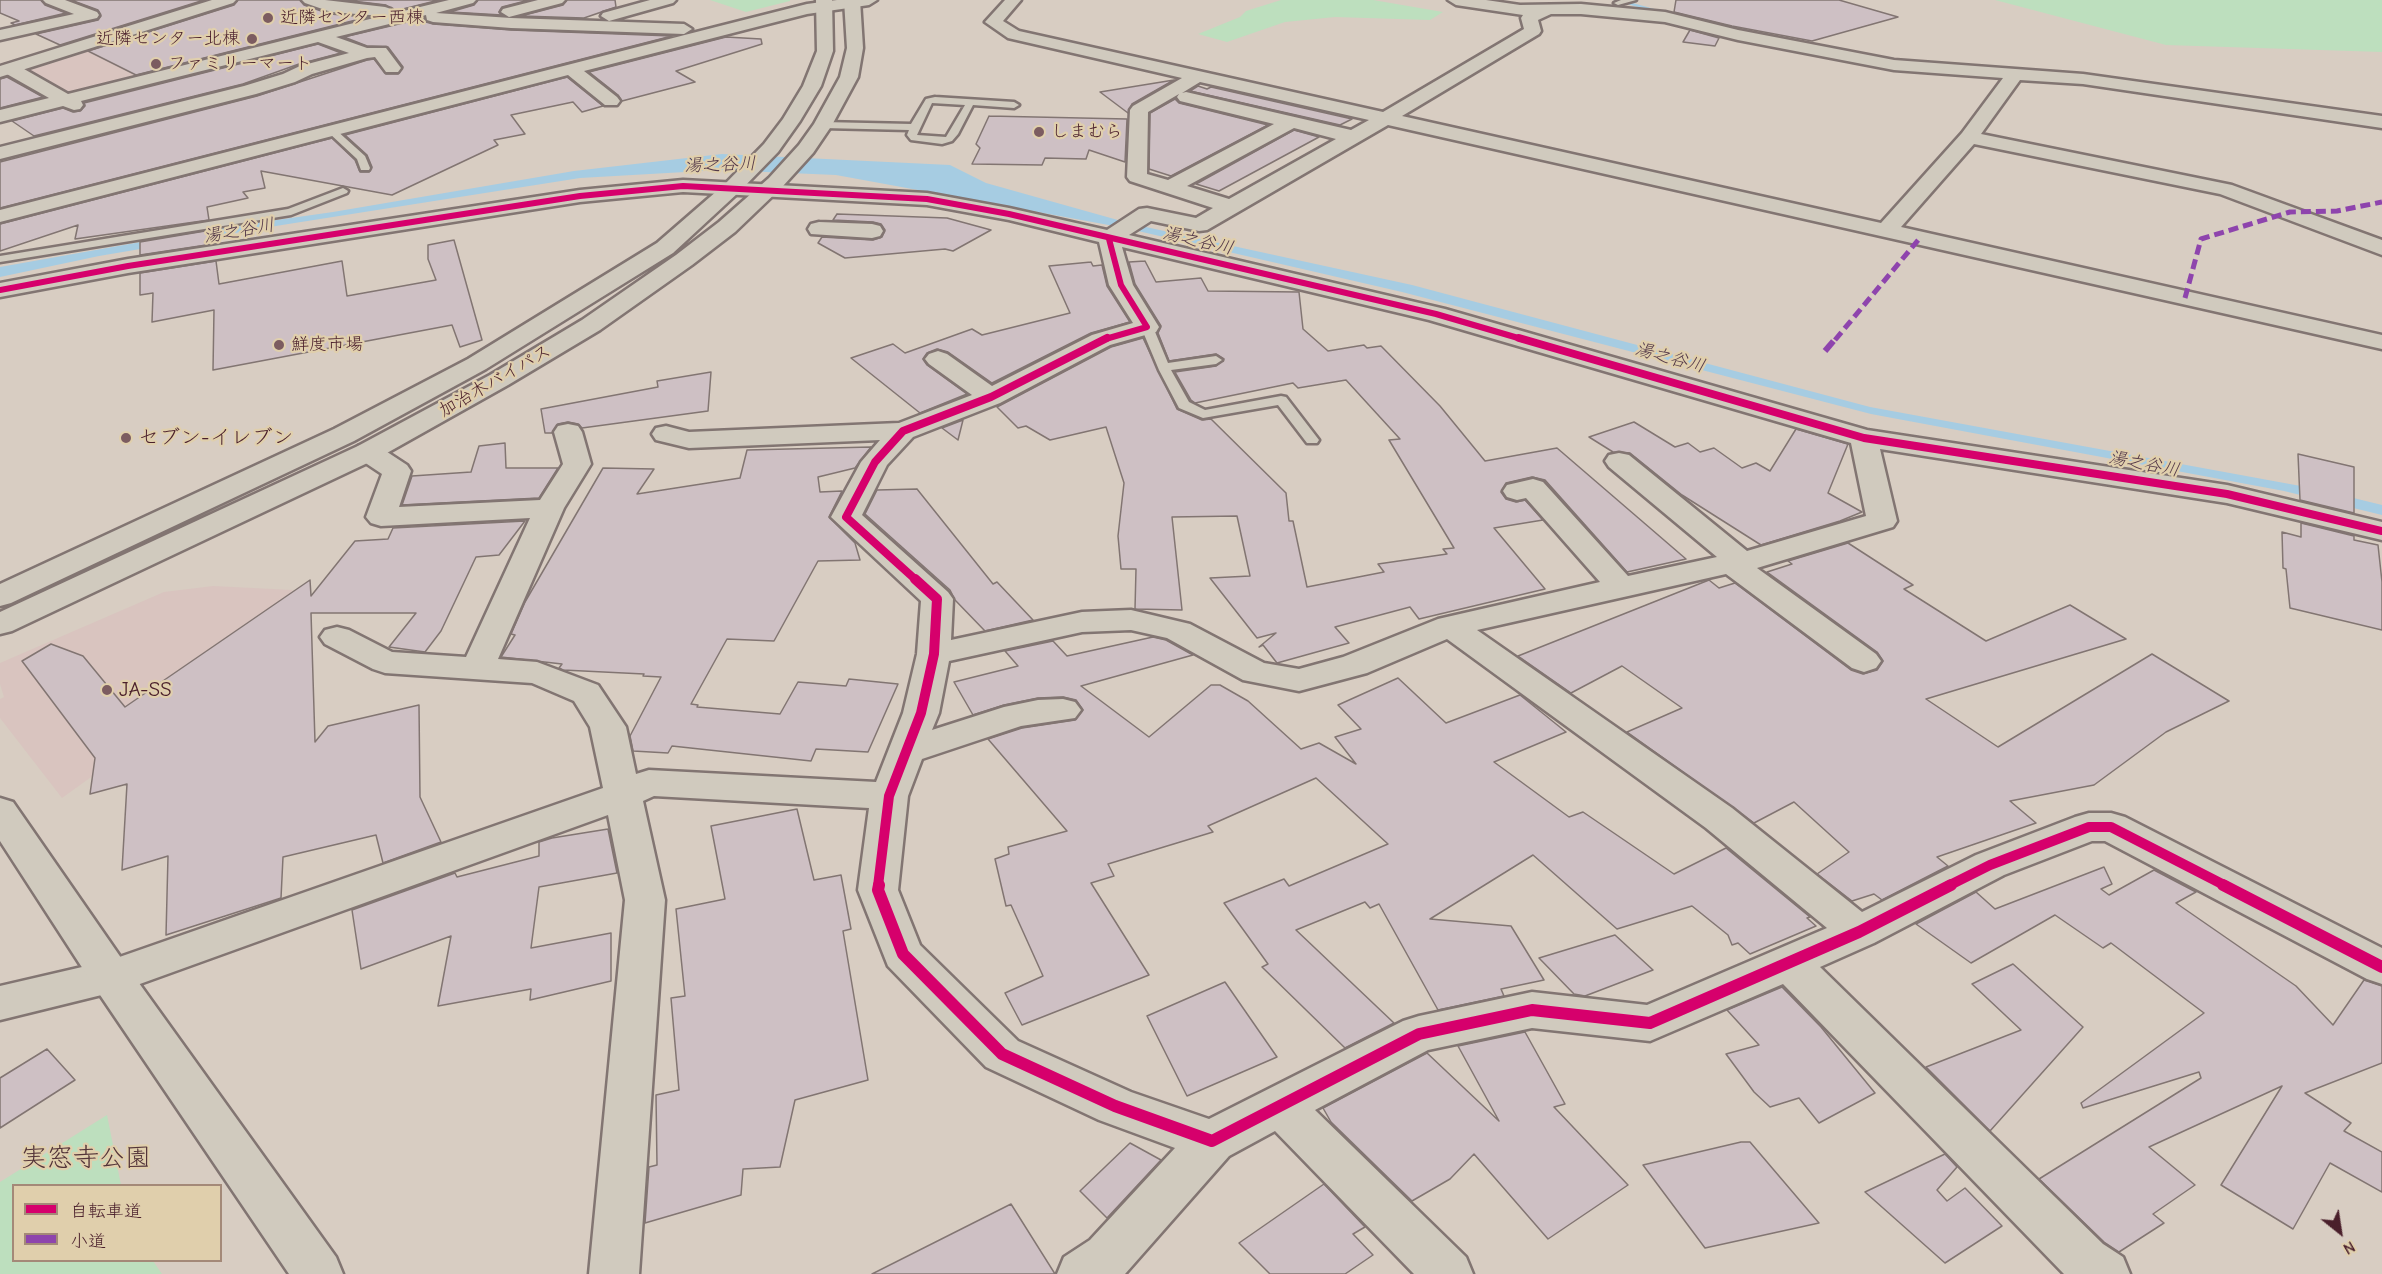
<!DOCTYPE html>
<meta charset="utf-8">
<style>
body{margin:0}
#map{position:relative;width:2382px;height:1274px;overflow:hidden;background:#d8cdc2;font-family:"Comic Neue","Klee One",sans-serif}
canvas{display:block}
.legend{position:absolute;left:12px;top:1184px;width:210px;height:78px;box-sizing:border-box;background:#e0cfac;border:2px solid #a48978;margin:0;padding:8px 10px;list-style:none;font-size:18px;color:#4a1f2b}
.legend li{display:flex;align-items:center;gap:12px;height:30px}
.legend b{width:30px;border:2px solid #a48978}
.north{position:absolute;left:2310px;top:1202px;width:60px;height:60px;-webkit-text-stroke:4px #e0cfac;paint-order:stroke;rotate:150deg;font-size:16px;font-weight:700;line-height:24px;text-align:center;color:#4a1f2b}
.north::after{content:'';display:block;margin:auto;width:21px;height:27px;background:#4a1f2b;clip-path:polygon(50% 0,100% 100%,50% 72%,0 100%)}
</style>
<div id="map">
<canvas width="2382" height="1274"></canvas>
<ul class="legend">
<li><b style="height:8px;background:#d6006c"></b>自転車道</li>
<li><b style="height:8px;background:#8e44ad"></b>小道</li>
</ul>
<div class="north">N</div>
</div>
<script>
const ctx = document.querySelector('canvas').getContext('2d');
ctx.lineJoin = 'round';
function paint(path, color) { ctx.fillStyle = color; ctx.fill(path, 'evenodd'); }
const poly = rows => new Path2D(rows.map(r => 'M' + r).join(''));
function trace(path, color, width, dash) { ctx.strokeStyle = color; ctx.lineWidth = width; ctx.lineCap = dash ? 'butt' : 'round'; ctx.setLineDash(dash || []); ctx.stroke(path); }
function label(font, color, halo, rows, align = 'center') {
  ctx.font = font + ' "Comic Neue","Klee One",sans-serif'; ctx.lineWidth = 4.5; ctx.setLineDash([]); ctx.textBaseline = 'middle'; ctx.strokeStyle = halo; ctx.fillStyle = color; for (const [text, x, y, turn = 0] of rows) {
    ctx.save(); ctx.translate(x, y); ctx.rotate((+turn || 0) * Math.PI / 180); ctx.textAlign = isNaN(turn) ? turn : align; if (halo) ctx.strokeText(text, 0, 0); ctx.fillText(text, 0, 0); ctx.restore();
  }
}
const built = poly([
 [258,0,295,0,325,11,379,15,380,19,71,95,28,71,157,29],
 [213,586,293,590,267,628,289,635,62,798,0,718,0,699,4,697,0,684,0,663,164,592]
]);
const green = poly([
 [710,0,790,0,790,1,746,12],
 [1281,0,1373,0,1443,12,1430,20,1335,17,1285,22,1227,42,1198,34,1240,17,1246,11],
 [1995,0,2382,0,2382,52,2166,45],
 [107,1115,121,1185,14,1186,14,1260,153,1261,162,1274,0,1274,0,1182]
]);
const water = poly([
 [722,154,950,165,986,183,1132,224,1412,285,1870,407,2317,489,2382,505,2382,515,2284,491,1871,414,1402,292,1125,228,836,175,720,170,580,178,282,225,99,256,0,277,0,267,214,229,333,212,574,171]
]);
const stream = poly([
 [1613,0,1622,0,1676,15,1673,17,1613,0]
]);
const building = poly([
 [0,0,41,0,45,5,66,13,15,25,11,23,19,21,0,13,0,0],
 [71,0,204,0,60,45,36,34,98,20,101,16,98,10,71,0],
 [238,0,300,0,304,5,330,14,368,17,136,75,88,51,234,5,238,0],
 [344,0,439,0,395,11,386,5,344,0],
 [478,0,529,0,502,7,499,12,502,15,450,12,474,5,478,0],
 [567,0,615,0,616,7,584,18,521,16,563,5,567,0],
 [1676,0,1839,0,1898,17,1812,41,1732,26,1674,12,1676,0],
 [424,18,426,22,433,24,511,30,672,36,0,208,0,162,257,96,367,60,374,59,386,74,398,74,403,67,388,47,367,46,344,37,424,18],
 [1690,30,1719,38,1715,46,1683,42,1690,30],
 [726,37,761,39,762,44,676,71,695,82,622,101,618,95,589,72,726,37],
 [318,44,341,53,299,64,243,84,34,136,12,121,63,108,73,112,80,111,85,106,84,103,318,44],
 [7,77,43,97,0,108,0,79,7,77],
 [567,77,603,106,582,112,573,102,511,115,525,134,494,140,498,145,392,195,261,171,265,188,243,192,248,198,207,207,209,220,75,239,78,225,0,251,0,224,332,138,355,160,360,172,369,172,372,167,367,155,345,135,567,77],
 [1174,80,1132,104,1128,113,1100,92,1174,80],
 [1198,86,1207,89,1211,87,1352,119,1340,125,1190,91,1198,86],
 [1175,99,1179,103,1268,125,1171,176,1149,169,1150,113,1175,99],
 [989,116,1127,119,1125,162,1089,150,1086,159,1045,158,1042,165,972,164,980,148,976,144,989,116],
 [1294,130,1319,137,1219,191,1196,184,1294,130],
 [837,214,947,218,991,230,953,251,945,249,845,258,818,243,822,237,873,240,882,237,885,230,881,224,873,222,833,220,837,214],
 [211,230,213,244,140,255,140,242,211,230],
 [454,240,482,340,460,347,452,325,213,370,214,310,152,322,153,293,140,295,140,273,216,261,219,284,342,261,347,296,436,280,428,259,428,245,454,240],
 [1145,261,1156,282,1201,278,1208,291,1299,292,1303,329,1328,351,1364,345,1367,348,1381,346,1440,406,1485,461,1557,448,1686,559,1627,572,1545,480,1532,477,1506,483,1501,492,1506,499,1516,502,1525,500,1543,520,1494,528,1545,589,1419,619,1410,607,1335,627,1349,643,1277,663,1263,645,1259,647,1276,633,1257,638,1210,578,1250,576,1237,516,1172,517,1182,610,1135,609,1136,569,1121,569,1118,536,1124,483,1106,427,1050,440,1026,426,1018,428,997,407,1111,347,1143,338,1177,409,1202,420,1211,419,1286,493,1289,521,1293,521,1307,587,1384,572,1378,564,1447,554,1443,549,1454,548,1389,440,1400,439,1346,380,1298,388,1293,383,1195,403,1191,400,1175,372,1216,366,1224,359,1216,354,1169,361,1158,333,1161,326,1135,284,1129,262,1145,261],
 [1091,262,1093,266,1102,265,1107,286,1130,322,1091,333,992,383,948,352,937,349,927,353,923,359,927,365,967,394,920,413,851,358,893,344,905,353,972,329,982,335,1070,313,1049,266,1091,262],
 [711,372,708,411,582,428,578,424,568,422,558,424,552,433,545,433,541,409,658,387,657,381,711,372],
 [963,420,958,440,942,428,963,420],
 [1634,422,1675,447,1688,443,1700,452,1714,448,1742,468,1756,463,1770,471,1796,429,1848,444,1828,493,1862,512,1840,521,1761,545,1682,495,1630,453,1613,452,1589,437,1634,422],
 [505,443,506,468,558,468,539,498,402,505,412,476,471,472,479,446,505,443],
 [871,447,855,468,818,477,820,492,842,491,829,517,855,543,860,560,818,561,774,641,727,639,691,704,698,705,697,707,780,714,798,682,846,686,849,679,898,684,868,752,816,749,811,761,672,746,668,753,633,751,630,736,661,677,643,676,644,674,563,670,559,668,562,664,501,657,515,635,511,634,525,602,603,468,654,469,637,494,740,478,747,450,871,447],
 [2298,454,2354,467,2354,513,2300,500,2298,454],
 [917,489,993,584,997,582,1033,620,985,631,955,600,950,590,865,514,877,490,917,489],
 [525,521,499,555,476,557,441,631,425,652,389,647,416,613,311,613,315,742,328,726,419,705,420,797,441,842,383,863,376,835,283,857,281,898,166,935,168,856,122,870,127,784,90,794,95,758,22,661,51,644,83,656,125,707,310,580,311,596,355,541,388,539,393,528,525,521],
 [2301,523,2354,536,2354,540,2378,545,2382,582,2382,630,2290,608,2286,569,2283,568,2282,532,2301,537,2301,523],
 [1848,543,1913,585,1904,589,1986,641,2070,605,2126,639,1926,699,1998,747,2152,654,2229,701,2166,732,2094,785,2010,801,2036,823,1937,857,1948,866,1882,900,1874,894,1852,901,1817,874,1849,852,1794,802,1754,823,1627,732,1682,708,1622,666,1571,693,1518,656,1709,580,1719,588,1735,583,1851,670,1863,674,1877,670,1883,661,1877,652,1767,572,1792,564,1788,561,1848,543],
 [1153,637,1166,640,1193,655,1081,686,1149,737,1211,685,1220,685,1248,701,1301,749,1319,743,1356,764,1335,737,1361,729,1338,705,1398,678,1446,723,1520,695,1566,732,1494,762,1569,817,1583,812,1674,874,1726,848,1810,917,1807,918,1816,926,1750,954,1738,943,1732,945,1728,935,1692,906,1617,929,1533,855,1430,919,1511,926,1544,980,1501,989,1504,996,1438,1010,1379,904,1370,908,1365,902,1296,930,1394,1023,1345,1048,1262,967,1268,964,1224,903,1284,879,1289,886,1388,844,1316,778,1208,826,1213,832,1108,864,1114,876,1091,883,1149,975,1022,1025,1005,993,1043,976,1011,905,1006,906,995,859,1009,854,1008,847,1067,831,988,739,1022,728,1075,720,1083,710,1076,700,1063,697,1038,698,1004,705,973,715,954,682,1018,666,1005,651,1053,641,1067,656,1153,637],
 [797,809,814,880,841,875,851,929,843,931,868,1080,795,1100,780,1167,743,1169,741,1195,645,1223,649,1167,657,1165,656,1095,679,1090,671,998,685,996,676,909,725,899,711,826,797,809],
 [608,829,617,873,539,887,531,948,611,933,611,981,530,1000,531,989,438,1006,451,936,361,969,352,910,455,873,457,877,539,856,539,842,552,838,608,829],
 [2104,867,2112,884,2101,889,2109,895,2154,870,2196,892,2176,903,2296,986,2333,1025,2364,980,2382,986,2382,1063,2305,1093,2351,1123,2344,1131,2382,1152,2382,1192,2330,1163,2293,1229,2221,1185,2282,1086,2149,1147,2195,1185,2153,1214,2164,1223,2119,1252,2104,1242,2039,1179,2201,1078,2199,1072,2083,1108,2081,1103,2204,1013,2111,943,2103,948,2055,915,1971,963,1916,924,1976,892,1995,909,2104,867],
 [1615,935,1653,970,1585,996,1574,994,1539,958,1615,935],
 [2013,964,2083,1027,1990,1131,1926,1067,2021,1030,1972,984,2013,964],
 [1225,982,1277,1057,1187,1096,1147,1016,1225,982],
 [1782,987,1821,1027,1875,1093,1819,1123,1799,1098,1770,1107,1754,1092,1726,1054,1759,1045,1727,1010,1782,987],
 [1525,1032,1565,1104,1554,1107,1628,1185,1548,1239,1474,1154,1450,1179,1412,1201,1331,1122,1323,1108,1427,1053,1499,1121,1458,1046,1525,1032],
 [47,1049,75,1080,0,1128,0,1078,47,1049],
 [1741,1142,1750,1142,1819,1223,1705,1248,1643,1165,1741,1142],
 [1130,1143,1161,1160,1107,1218,1080,1191,1130,1143],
 [1945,1154,1957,1167,1937,1190,1947,1201,1965,1188,2002,1226,1945,1263,1865,1192,1945,1154],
 [1324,1184,1365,1227,1353,1234,1373,1255,1345,1274,1270,1274,1239,1243,1324,1184],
 [1011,1204,1055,1274,872,1274,1011,1204]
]);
const lane = poly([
 [1621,0,1636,0,1618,5,1614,3,1621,0],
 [935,97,1014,102,1019,105,1014,108,973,105,958,134,952,141,942,144,911,140,907,135,909,130,823,128,818,125,823,122,911,124,926,99,935,97],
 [932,103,965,105,946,137,917,135,932,103],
 [329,129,335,129,365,156,370,168,369,170,361,170,357,159,329,133,329,129],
 [343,188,348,191,347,193,291,215,0,262,0,256,288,209,343,188],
 [1147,323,1153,327,1168,363,1216,356,1222,360,1216,364,1171,370,1189,402,1205,410,1281,396,1286,397,1319,440,1317,443,1307,443,1278,405,1203,418,1179,408,1159,370,1141,327,1147,323]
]);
const street = poly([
 [43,0,65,0,97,12,99,15,97,18,0,40,0,30,74,14,46,3,43,0],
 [302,0,325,0,385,7,391,9,393,12,391,14,449,0,476,0,473,3,436,13,511,18,684,24,692,29,684,34,511,28,433,22,427,20,426,15,336,37,367,48,386,48,401,68,398,72,386,72,375,57,367,58,312,74,295,82,256,94,0,159,0,147,244,86,283,74,300,66,349,53,318,42,81,101,83,105,80,109,74,110,63,106,0,122,0,110,49,98,5,73,2,69,5,65,17,65,68,94,382,16,331,12,305,3,302,0],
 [538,0,565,0,562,3,509,17,501,12,503,9,538,0],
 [650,0,676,0,673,3,609,21,601,16,603,13,650,0],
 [837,0,877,0,869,5,807,14,584,71,617,97,620,101,617,105,605,105,568,75,0,222,0,210,716,27,807,4,837,0],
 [1005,0,1021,0,1003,21,1019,31,1383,112,1524,29,1521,18,1523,15,1456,5,1448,0,1486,0,1520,5,1581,4,1665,12,1738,30,1894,60,2083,74,2382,116,2382,128,2083,84,2020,80,1981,134,2232,185,2382,240,2382,255,2220,194,1974,144,1901,227,2382,335,2382,349,1388,125,1207,230,1199,231,1151,221,1129,235,1445,309,1867,430,2227,485,2382,522,2382,540,2227,503,1880,449,1897,521,1893,527,1757,568,1876,654,1881,661,1876,668,1864,672,1852,668,1726,574,1477,630,1732,808,1862,912,1976,855,2075,817,2089,813,2111,813,2125,817,2382,948,2382,984,2367,979,2105,841,2092,841,2004,875,1874,943,1820,967,2103,1244,2123,1257,2130,1274,2064,1274,1783,984,1650,1041,1532,1028,1428,1050,1315,1110,1466,1257,1473,1274,1414,1274,1275,1131,1229,1156,1125,1274,1057,1274,1064,1257,1090,1240,1175,1148,1099,1120,986,1067,888,966,858,890,869,808,654,796,643,801,665,900,639,1274,589,1274,625,900,608,815,126,989,0,1020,0,986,108,961,603,788,590,727,574,701,532,683,385,673,373,669,325,644,320,637,325,630,337,627,349,630,392,652,466,657,530,518,381,526,371,523,366,517,382,474,358,458,354,452,358,446,368,444,378,446,407,465,411,471,399,507,540,500,563,464,554,432,558,426,568,424,578,426,582,432,591,464,564,508,498,659,537,662,598,685,626,727,636,774,649,770,876,782,903,713,917,654,921,601,831,517,861,462,880,440,689,448,656,440,652,434,656,428,666,426,689,432,899,423,972,395,929,364,925,359,929,354,938,351,947,354,992,386,1092,335,1133,323,1109,285,1099,242,1009,220,927,205,683,192,580,202,128,273,0,297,0,283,128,259,580,190,683,180,927,193,1009,208,1107,230,1139,209,1147,208,1196,218,1213,208,1130,181,1127,177,1130,110,1133,106,1182,78,1008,38,985,22,1005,0],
 [1551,14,1581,14,1665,22,1738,40,1894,70,2003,78,1962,133,1881,223,1402,116,1539,34,1541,31,1538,20,1551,14],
 [1200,82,1369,120,1351,130,1186,92,1182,93,1200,82],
 [1179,94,1177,97,1180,101,1274,124,1168,180,1147,174,1148,112,1179,94],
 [1294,128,1336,139,1229,199,1187,186,1294,128],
 [1122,247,1429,320,1851,443,1866,516,1747,551,1629,455,1619,453,1609,455,1605,461,1609,467,1717,557,1628,576,1543,482,1533,479,1507,485,1503,491,1507,497,1517,500,1526,498,1600,582,1438,619,1343,657,1299,669,1264,663,1190,624,1131,610,1082,612,951,640,953,599,948,592,862,515,887,465,913,437,1000,403,1110,345,1156,332,1159,327,1133,285,1122,247],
 [1131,630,1167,638,1243,680,1299,691,1367,673,1447,639,1706,828,1827,928,1647,1005,1532,992,1419,1016,1403,1021,1209,1119,1131,1092,1018,1041,920,945,898,890,908,796,922,759,1021,726,1075,718,1081,710,1075,702,1063,699,1038,700,1004,707,932,730,939,713,949,661,1082,632,1131,630],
 [819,222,872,224,880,226,883,231,880,236,872,238,811,234,808,229,811,224,819,222]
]);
const secondary = poly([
 [212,0,236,0,233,3,0,77,0,66,212,0],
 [0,798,13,802,126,965,336,1257,343,1274,289,1274,96,989,0,841,0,798]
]);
const highway = poly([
 [816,0,832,0,833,51,821,86,800,121,778,152,739,192,673,253,486,369,354,441,11,603,0,606,0,584,334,429,468,359,657,243,725,184,764,144,783,119,803,86,817,51,816,0],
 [844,0,860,0,863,48,858,77,832,125,813,153,783,186,735,232,692,265,600,330,508,385,378,458,12,631,0,634,0,612,358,446,490,375,582,320,676,255,719,222,769,178,799,145,814,124,840,77,847,48,844,0]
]);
const quietFar1 = poly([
 [2185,298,2201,239,2290,212,2337,211,2382,202],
 [1835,340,1919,239]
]);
const quiet = poly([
 [1825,351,1836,338]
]);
const cyclewayFar3 = poly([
 [0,290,128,266,580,196,683,186,927,199,1009,214,1436,314,1525,340],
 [1102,340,1147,327,1121,285,1109,239]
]);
const cyclewayFar2 = poly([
 [1519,338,1864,438,2227,494,2382,531],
 [916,580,846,517,875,462,903,431,991,397,1107,338]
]);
const cyclewayFar1 = poly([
 [878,886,889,796,921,713,934,654,937,599,915,579],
 [1948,886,1990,865,2089,827,2111,827,2226,886]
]);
const cycleway = poly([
 [879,885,878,890,903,954,1002,1054,1115,1106,1212,1141,1419,1034,1532,1010,1650,1023,1859,932,1951,885],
 [2223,885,2382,967]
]);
const markers = [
 [268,18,6,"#7c5c60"],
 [252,39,6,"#7c5c60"],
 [156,64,6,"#7c5c60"],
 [1039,132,6,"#7c5c60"],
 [279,345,6,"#7c5c60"],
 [126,438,6,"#7c5c60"],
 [107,690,6,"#7c5c60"]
];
const farPoinames = [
 ["近隣センター西棟",280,18],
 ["近隣センター北棟",240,39,"right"],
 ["ファミリーマート",168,64],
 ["しまむら",1051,132],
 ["鮮度市場",291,345]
];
const farWaternames = [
 ["湯之谷川",720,165,-2],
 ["湯之谷川",239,231,-10],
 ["湯之谷川",1198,241,13],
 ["湯之谷川",1670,358,15],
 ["湯之谷川",2144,464,11]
];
const farStreetnames = [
 ["加治木バイパス",495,381,-30]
];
const poiNames = [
 ["セブン-イレブン",138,438],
 ["JA-SS",119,690]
];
const nearParknames = [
 ["実窓寺公園",86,1159]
];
paint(built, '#d9c4bf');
paint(green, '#bddfbe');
paint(water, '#a6cce2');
paint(stream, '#a6cce2');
paint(building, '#cec0c4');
trace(building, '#827572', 1.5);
trace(lane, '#827572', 5);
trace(street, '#827572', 5);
trace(secondary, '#827572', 5);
trace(highway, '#827572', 5);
paint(lane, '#d0cabe');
paint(street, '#d0cabe');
paint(secondary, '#d0cabe');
paint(highway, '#d0cabe');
trace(quietFar1, '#8e44ad', 5, [10, 5]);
trace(quiet, '#8e44ad', 6, [13, 6]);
trace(cyclewayFar3, '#d6006c', 6);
trace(cyclewayFar2, '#d6006c', 8);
trace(cyclewayFar1, '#d6006c', 10);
trace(cycleway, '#d6006c', 12);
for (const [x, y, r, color] of markers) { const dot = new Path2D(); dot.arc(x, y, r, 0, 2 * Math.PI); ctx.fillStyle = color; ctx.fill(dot); trace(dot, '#e0cfac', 2); }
label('18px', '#4a1f2b', '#e0cfac', farPoinames, 'left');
label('italic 18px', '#543949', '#e0cfac', farWaternames);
label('18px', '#4a1f2b', '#e0cfac', farStreetnames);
label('21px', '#4a1f2b', '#e0cfac', poiNames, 'left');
label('26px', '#533439', '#e0cfac', nearParknames);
</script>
